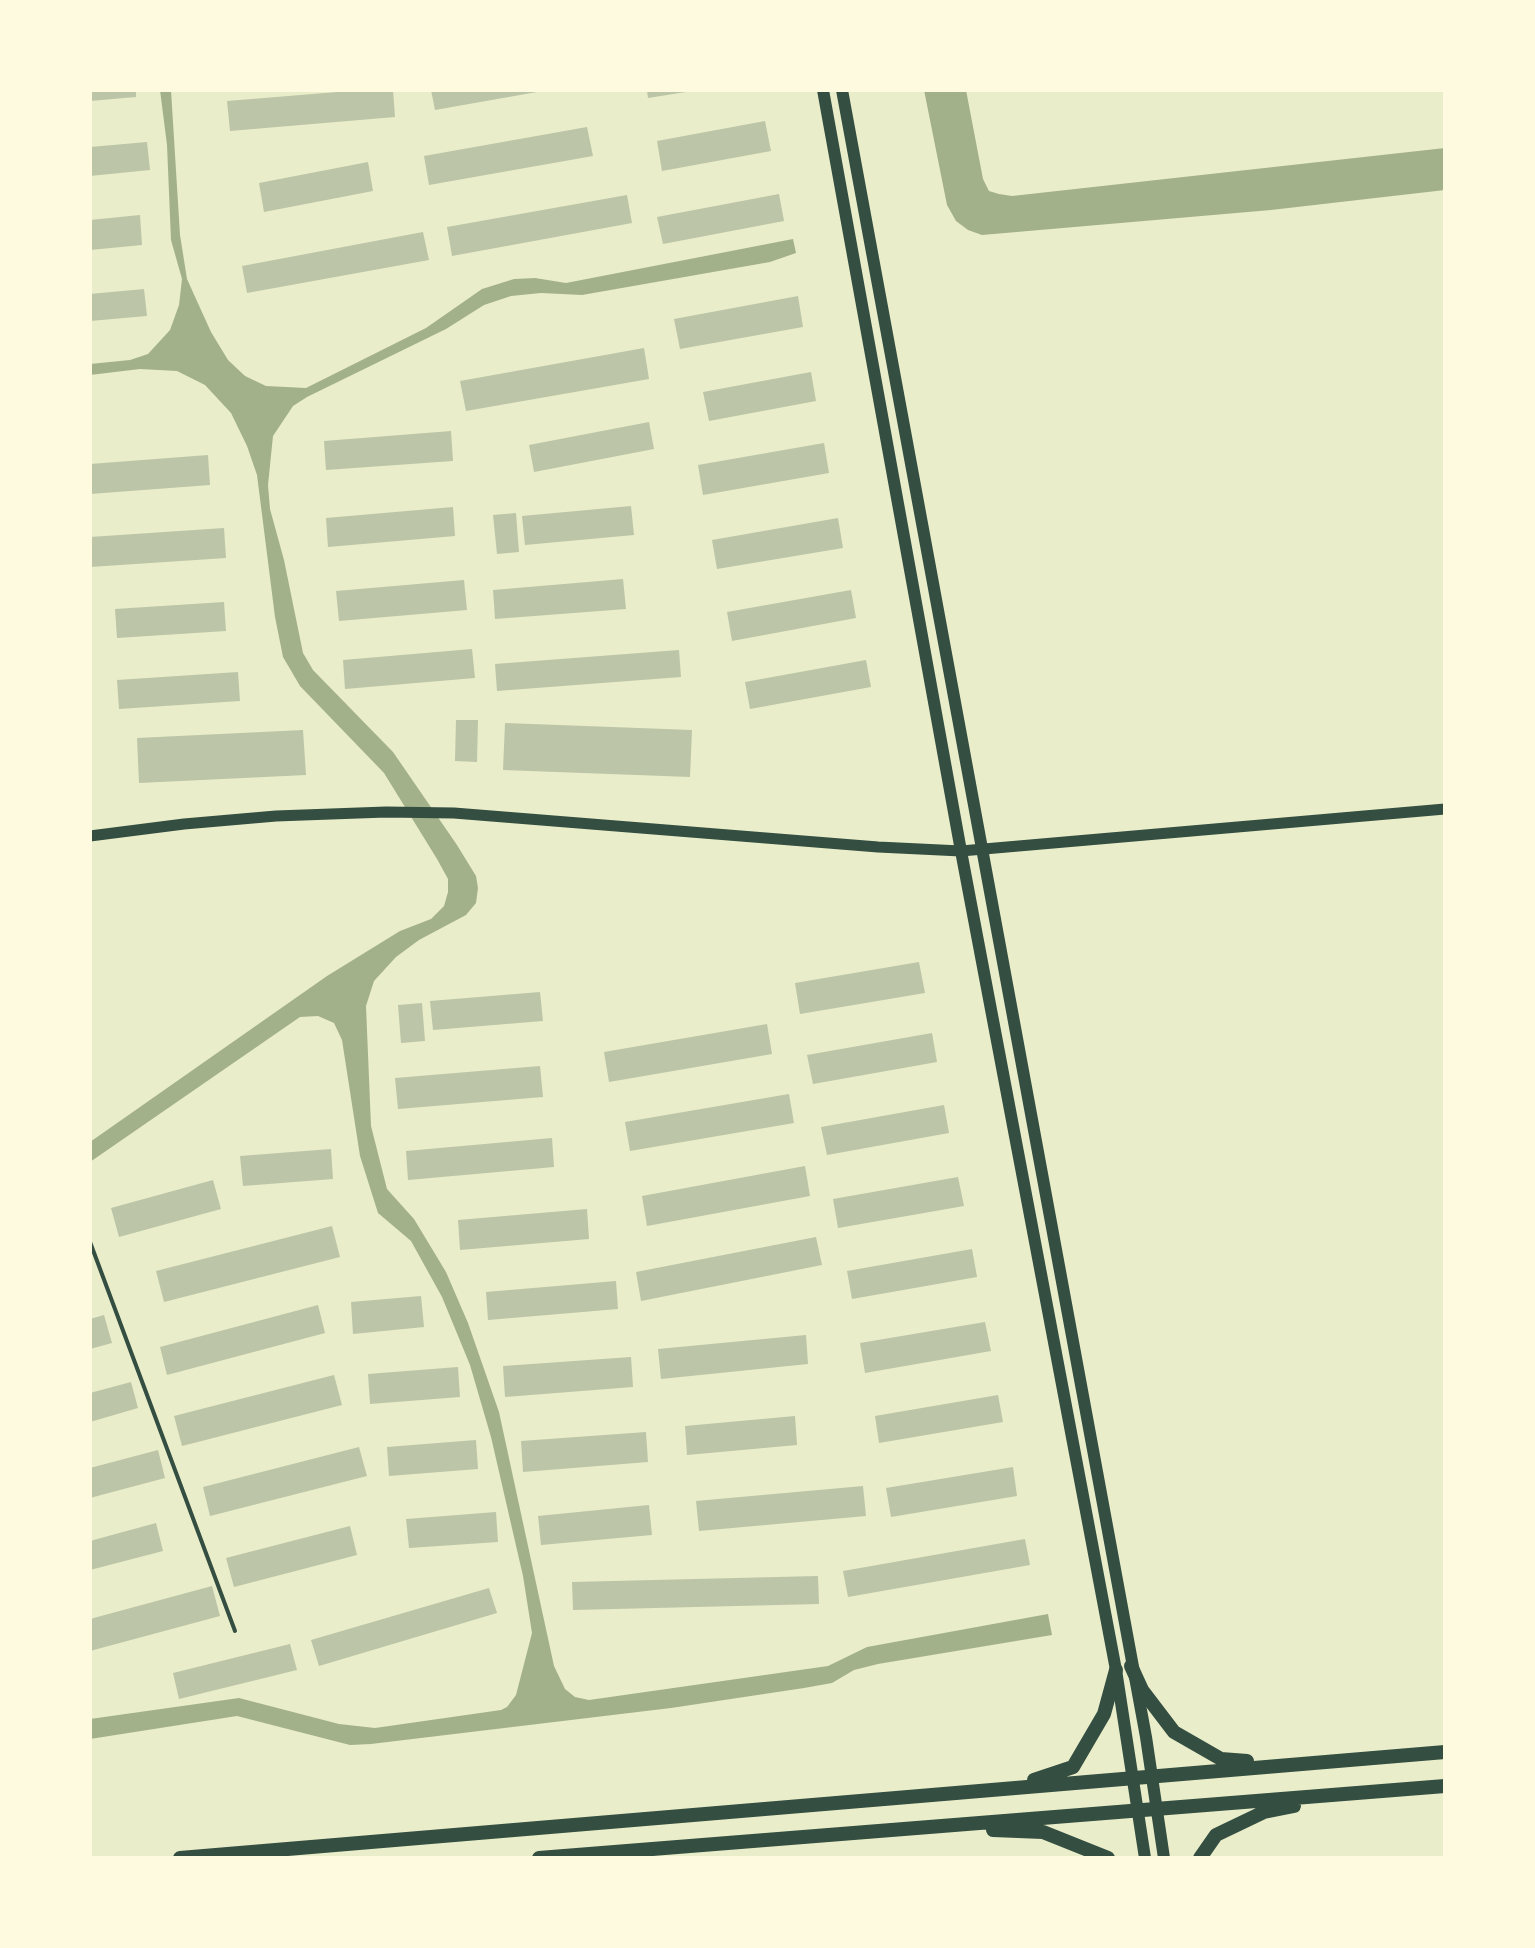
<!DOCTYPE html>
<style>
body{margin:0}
#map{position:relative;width:1535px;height:1948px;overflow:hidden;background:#e9edc9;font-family:Ubuntu,sans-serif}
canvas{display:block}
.frame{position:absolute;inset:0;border:92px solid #fefae0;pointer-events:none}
</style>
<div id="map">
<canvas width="1535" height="1948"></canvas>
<div class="frame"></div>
</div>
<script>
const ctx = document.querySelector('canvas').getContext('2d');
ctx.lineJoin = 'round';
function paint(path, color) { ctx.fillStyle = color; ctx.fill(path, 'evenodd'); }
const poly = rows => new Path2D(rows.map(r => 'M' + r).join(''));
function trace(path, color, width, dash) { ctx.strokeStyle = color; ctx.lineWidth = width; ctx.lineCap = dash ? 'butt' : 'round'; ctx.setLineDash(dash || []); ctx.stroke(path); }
const water = poly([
 [160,90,171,90,180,235,187,279,211,332,228,360,245,376,266,386,306,388,426,328,482,289,514,279,535,278,566,283,793,239,796,253,770,262,582,295,541,293,511,296,484,305,446,329,307,397,293,406,273,436,268,485,270,509,284,560,303,653,313,670,393,752,457,845,476,876,478,888,476,903,466,915,419,940,396,957,374,981,366,1006,371,1126,387,1189,414,1219,446,1272,468,1323,499,1412,554,1666,565,1689,575,1697,589,1700,828,1666,867,1647,1048,1614,1052,1635,878,1664,854,1670,832,1683,804,1688,671,1708,371,1744,350,1745,237,1716,90,1739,90,1719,239,1698,339,1724,375,1728,501,1710,507,1707,516,1695,532,1633,523,1576,491,1437,470,1365,442,1297,411,1241,378,1213,360,1156,342,1040,334,1023,318,1016,300,1017,90,1162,90,1142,327,976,400,931,431,919,444,906,448,892,448,879,437,859,384,773,300,686,283,657,275,617,257,475,247,446,231,413,205,385,177,371,140,369,90,375,90,364,130,360,148,354,170,330,179,305,182,279,171,240,167,145],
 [924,90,966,90,983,179,989,191,999,194,1012,196,1445,148,1445,190,1271,210,982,235,968,230,956,221,947,205]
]);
const building = poly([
 [90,90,136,90,136,97,90,101],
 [362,90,393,90,395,117,230,131,227,101],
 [431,90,537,90,537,92,435,110],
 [647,90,686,90,686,92,648,98],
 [765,121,771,151,662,171,657,141],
 [587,127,593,156,429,185,424,156],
 [147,142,150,170,90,176,90,147],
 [368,162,373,191,264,212,259,183],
 [779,194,784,221,663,244,657,217],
 [627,195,632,223,452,256,447,227],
 [140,215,142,245,90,250,90,220],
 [423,232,429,260,247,293,242,266],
 [144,289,147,316,90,321,90,294],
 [798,296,803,327,680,349,674,319],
 [644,348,649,379,466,411,460,381],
 [811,372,816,401,709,421,703,392],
 [649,422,654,449,534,472,529,445],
 [451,431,453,461,326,470,324,441],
 [824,443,829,473,703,495,698,465],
 [208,455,210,485,90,494,90,464],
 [631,506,634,535,525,545,522,516],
 [453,507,455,536,328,547,326,518],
 [516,513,519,552,497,554,493,515],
 [838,518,843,548,717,569,712,540],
 [224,528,226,558,90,567,90,537],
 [623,579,626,609,495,619,493,590],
 [464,580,467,610,339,621,336,591],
 [851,590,856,618,732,641,727,612],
 [224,602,226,631,117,638,115,609],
 [472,649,475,678,345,689,343,660],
 [679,650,681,677,497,691,495,664],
 [866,660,871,687,750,709,745,682],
 [238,672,240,701,119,709,117,680],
 [456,720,478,720,477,762,455,761],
 [505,723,692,730,690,777,503,770],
 [303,730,306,775,139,783,137,738],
 [919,962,925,993,800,1014,795,983],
 [540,992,543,1021,433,1030,430,1001],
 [422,1003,425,1041,401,1043,398,1005],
 [767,1024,772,1054,609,1082,604,1052],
 [932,1033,937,1062,813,1084,807,1055],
 [540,1066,543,1097,398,1109,395,1078],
 [789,1094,794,1123,630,1151,625,1122],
 [944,1105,949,1133,827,1155,821,1127],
 [552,1138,554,1167,408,1180,406,1151],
 [331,1149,333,1179,243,1186,240,1156],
 [805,1166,810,1196,647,1226,642,1196],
 [958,1177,964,1206,838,1228,833,1199],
 [213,1180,221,1209,119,1237,111,1208],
 [587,1209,589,1239,460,1250,458,1220],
 [332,1226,340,1257,164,1302,156,1271],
 [816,1237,822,1265,641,1301,636,1272],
 [972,1249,977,1277,852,1299,847,1271],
 [616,1281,618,1309,488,1320,486,1292],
 [421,1296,424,1327,353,1334,351,1302],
 [318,1305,325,1333,167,1375,160,1347],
 [104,1315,112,1343,90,1349,90,1319],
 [985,1322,991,1351,865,1373,860,1343],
 [806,1335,808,1364,661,1379,658,1349],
 [631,1357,633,1387,505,1397,503,1366],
 [458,1367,460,1397,370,1404,368,1374],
 [334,1375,342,1405,182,1446,174,1416],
 [131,1382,138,1408,90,1422,90,1393],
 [998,1395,1003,1422,879,1443,875,1416],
 [795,1416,797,1445,687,1455,685,1426],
 [646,1432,648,1462,523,1472,521,1441],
 [476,1440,478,1469,389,1476,387,1447],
 [359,1447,367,1476,210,1516,203,1487],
 [158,1450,165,1478,90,1498,90,1468],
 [1013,1467,1017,1496,891,1517,886,1488],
 [863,1486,866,1516,699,1531,696,1501],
 [649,1505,652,1535,541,1545,538,1516],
 [496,1512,498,1542,409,1548,406,1519],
 [156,1523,163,1551,90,1570,90,1541],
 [350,1526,357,1555,234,1587,226,1558],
 [1025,1539,1030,1565,848,1597,843,1571],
 [818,1576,819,1604,573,1610,572,1582],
 [212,1586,220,1616,90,1651,90,1619],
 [489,1588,497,1613,319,1666,311,1640],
 [290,1644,297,1670,179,1699,173,1673]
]);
const service = poly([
 [90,1242,235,1631]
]);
const tertiary = poly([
 [90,836,184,824,276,816,386,812,454,813,878,847,961,851,1445,809]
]);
const secondary = poly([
 [823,90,961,851,1116,1670,1145,1858],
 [842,90,1146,1737,1164,1858]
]);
const primary = poly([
 [1131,1666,1142,1690,1174,1732,1221,1759,1247,1761],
 [1034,1780,1073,1767,1104,1714,1116,1670],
 [993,1830,1043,1832,1108,1858],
 [180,1858,1445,1752],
 [539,1858,1445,1786],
 [1200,1858,1216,1835,1264,1812,1294,1806]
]);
paint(water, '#a3b18a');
paint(building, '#bcc5a7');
trace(service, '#344e41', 4);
trace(tertiary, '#344e41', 11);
trace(secondary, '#344e41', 12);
trace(primary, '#344e41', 14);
</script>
